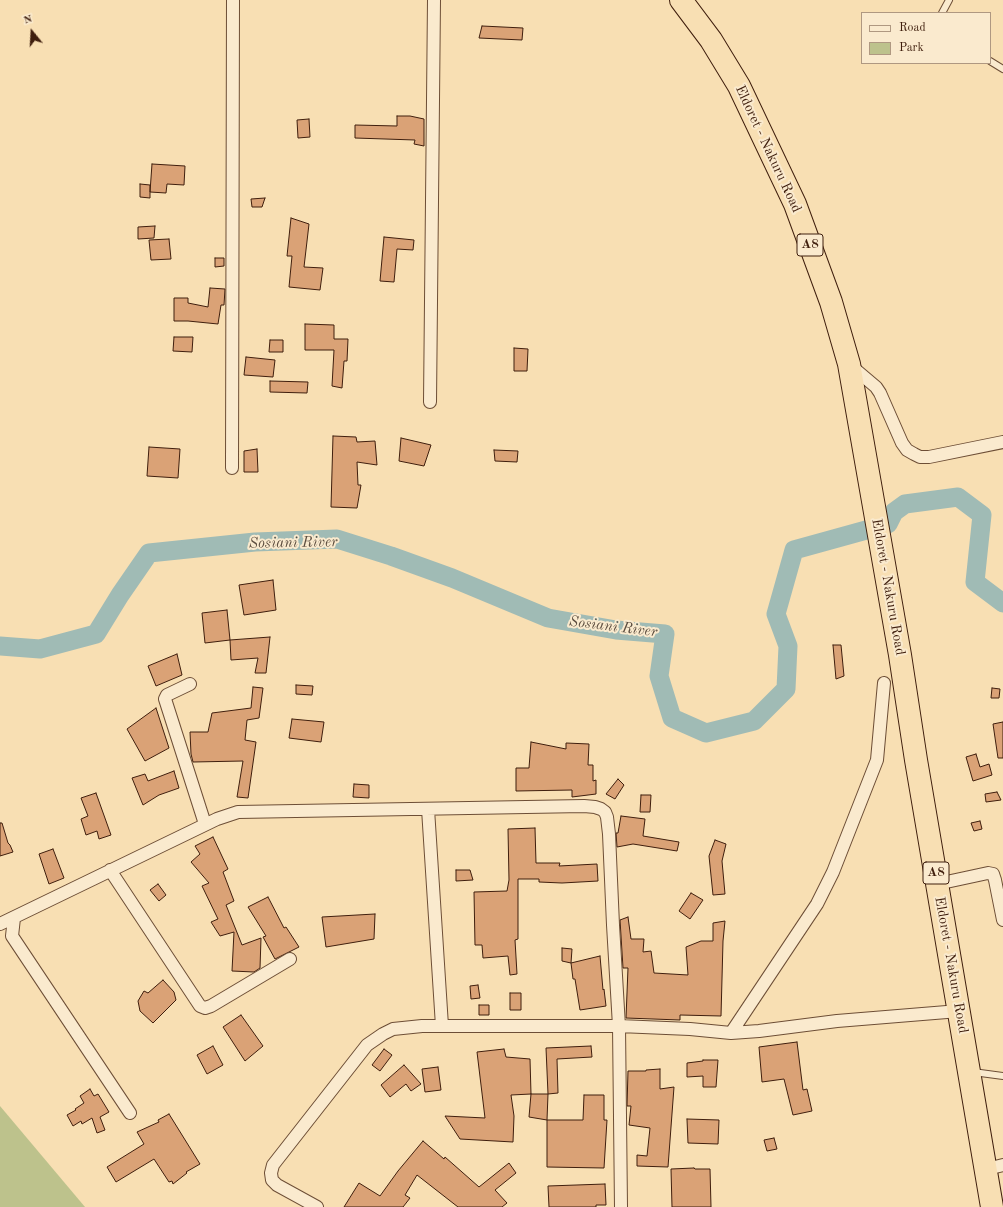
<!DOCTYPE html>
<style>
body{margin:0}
#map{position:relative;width:1003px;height:1207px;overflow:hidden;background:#f8dfb3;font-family:"Old Standard TT",serif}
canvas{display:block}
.legend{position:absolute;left:861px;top:12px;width:130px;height:52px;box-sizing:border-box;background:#faeace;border:1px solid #af9881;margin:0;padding:5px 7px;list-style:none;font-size:12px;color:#3f1e0d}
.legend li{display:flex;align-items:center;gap:8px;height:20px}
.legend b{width:20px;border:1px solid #af9881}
.north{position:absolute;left:12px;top:12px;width:40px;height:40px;-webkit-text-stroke:3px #faeace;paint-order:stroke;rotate:342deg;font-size:11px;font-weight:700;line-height:16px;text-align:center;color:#3f1e0d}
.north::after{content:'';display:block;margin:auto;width:14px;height:18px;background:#3f1e0d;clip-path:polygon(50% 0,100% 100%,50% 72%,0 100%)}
</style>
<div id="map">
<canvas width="1003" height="1207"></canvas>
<ul class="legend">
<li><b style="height:5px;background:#faeace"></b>Road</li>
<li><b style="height:11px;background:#bdc28c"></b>Park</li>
</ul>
<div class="north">N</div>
</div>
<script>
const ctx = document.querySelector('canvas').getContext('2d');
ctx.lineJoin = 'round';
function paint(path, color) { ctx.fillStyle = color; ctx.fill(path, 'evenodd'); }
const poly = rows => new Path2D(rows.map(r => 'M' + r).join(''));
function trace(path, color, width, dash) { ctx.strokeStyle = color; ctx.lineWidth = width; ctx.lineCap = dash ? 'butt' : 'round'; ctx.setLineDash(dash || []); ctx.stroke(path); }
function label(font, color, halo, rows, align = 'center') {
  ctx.font = font + ' "Old Standard TT",serif'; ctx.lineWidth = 4; ctx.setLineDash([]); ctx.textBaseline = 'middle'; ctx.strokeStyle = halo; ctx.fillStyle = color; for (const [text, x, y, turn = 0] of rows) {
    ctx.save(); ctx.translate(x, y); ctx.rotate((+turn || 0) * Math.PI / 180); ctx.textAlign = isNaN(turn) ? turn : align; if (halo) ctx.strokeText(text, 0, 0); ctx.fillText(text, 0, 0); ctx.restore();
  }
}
const green = poly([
 [0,1106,85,1207,0,1207]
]);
const river = poly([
 [0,646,40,649,96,634,120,595,149,553,255,542,337,539,391,556,452,578,548,618,616,630,665,634,659,676,672,718,706,733,754,721,786,689,788,646,776,614,794,550,888,524,894,512,905,504,958,497,982,515,975,582,1003,603]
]);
const building = poly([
 [482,26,523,28,522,40,479,38,482,26],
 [397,116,410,116,424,119,424,146,414,144,415,140,355,138,355,125,397,126,397,116],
 [309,119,310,137,298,138,297,120,309,119],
 [152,164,185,166,184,185,167,184,166,193,150,192,152,164],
 [140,184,150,185,150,198,140,197,140,184],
 [265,198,262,207,252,207,251,199,265,198],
 [291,218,309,224,304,267,323,268,320,290,289,287,292,256,287,256,291,218],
 [155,226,154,238,138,239,138,227,155,226],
 [384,237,414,240,413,250,397,249,394,282,380,281,384,237],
 [169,239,171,259,151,260,149,240,169,239],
 [215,258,224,258,224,266,215,267,215,258],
 [210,288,225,289,224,305,221,305,218,324,188,321,174,321,174,298,188,298,188,303,208,307,210,288],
 [305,324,334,325,334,339,348,339,347,361,344,361,342,388,332,386,334,350,305,350,305,324],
 [174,337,193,337,192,352,173,351,174,337],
 [270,340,283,340,283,352,269,352,270,340],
 [514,348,528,349,527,371,514,371,514,348],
 [246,357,275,360,273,377,244,375,246,357],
 [270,381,308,382,307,393,270,392,270,381],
 [333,436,356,437,357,442,375,441,377,465,357,462,358,485,361,485,357,508,331,507,333,436],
 [401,438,431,445,424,466,399,461,401,438],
 [149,447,180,449,178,478,147,476,149,447],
 [257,449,258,472,244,472,244,451,257,449],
 [494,450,518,451,517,462,495,461,494,450],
 [273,580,276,610,244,615,239,585,273,580],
 [227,610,230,640,205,643,202,613,227,610],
 [270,637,266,673,255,673,258,658,231,660,230,640,270,637],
 [833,645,841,645,844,676,836,679,833,645],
 [177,654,182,675,156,686,148,666,177,654],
 [296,685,313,686,312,695,296,694,296,685],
 [253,687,263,688,259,718,247,720,245,740,256,742,248,798,237,797,243,761,193,762,191,754,190,732,208,732,212,713,251,708,253,687],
 [992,688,1000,689,999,698,991,698,992,688],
 [156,708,169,748,145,761,127,729,156,708],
 [292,719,324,722,321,742,289,738,292,719],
 [1003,722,1003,758,998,758,993,724,1003,722],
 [531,742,566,749,566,743,589,744,588,765,593,765,593,781,596,780,596,794,572,797,572,790,516,791,516,768,529,768,531,742],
 [976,754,980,767,989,764,992,775,973,781,966,757,976,754],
 [174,771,179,788,159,795,143,805,132,778,145,774,148,781,174,771],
 [618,779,624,785,615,799,606,794,618,779],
 [354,784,369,785,369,798,353,797,354,784],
 [997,792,1001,800,986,802,985,794,997,792],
 [96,793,111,835,99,839,97,831,86,835,81,819,88,816,81,798,96,793],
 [641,795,651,795,650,812,640,812,641,795],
 [621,816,645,819,643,836,679,842,677,851,633,844,617,847,616,833,618,833,621,816],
 [980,821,982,829,974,831,971,823,980,821],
 [0,823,2,823,8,843,10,845,13,852,0,856,0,823],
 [535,828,536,863,560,863,559,866,597,864,598,881,562,883,539,882,539,879,518,879,518,939,515,940,517,974,510,975,508,956,483,958,482,945,475,945,474,892,507,891,509,880,508,829,535,828],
 [213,837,228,869,223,872,234,901,226,905,242,945,261,938,260,968,254,972,232,971,234,932,220,936,211,922,218,919,202,886,209,883,191,862,200,854,195,846,213,837],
 [715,840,726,844,722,861,725,894,713,895,709,856,715,840],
 [53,849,64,878,49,884,39,854,53,849],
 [456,870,470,870,473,880,456,881,456,870],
 [158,884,166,895,159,901,150,890,158,884],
 [691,893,703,900,690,919,679,911,691,893],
 [268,897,284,928,286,927,299,947,275,959,263,937,266,936,248,907,268,897],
 [375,914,374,939,326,947,322,917,375,914],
 [628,917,631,939,644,939,643,952,651,951,654,973,688,975,686,947,701,941,713,941,713,923,725,921,723,941,721,1016,680,1015,680,1020,626,1018,628,968,623,968,620,920,628,917],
 [562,948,572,949,571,963,562,961,562,948],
 [600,956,603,990,604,989,606,1006,580,1010,575,979,573,979,571,963,600,956],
 [163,980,174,992,176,1000,153,1023,140,1011,138,1001,144,991,148,993,163,980],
 [478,985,480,998,471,999,470,986,478,985],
 [510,993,521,993,521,1010,510,1010,510,993],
 [479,1005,489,1005,489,1015,479,1015,479,1005],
 [241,1015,263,1046,245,1061,223,1027,241,1015],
 [797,1042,803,1090,807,1089,812,1111,793,1115,784,1079,762,1082,759,1047,797,1042],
 [213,1046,223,1065,207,1074,197,1055,213,1046],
 [591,1046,592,1057,557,1059,558,1093,548,1094,546,1048,591,1046],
 [384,1049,392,1055,380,1071,372,1065,384,1049],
 [504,1049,506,1057,530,1059,531,1094,511,1095,514,1116,513,1142,460,1139,445,1116,485,1118,477,1052,504,1049],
 [703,1060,718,1060,716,1087,703,1087,703,1076,687,1077,687,1063,703,1061,703,1060],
 [404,1065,421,1084,411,1091,406,1084,390,1097,381,1085,404,1065],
 [438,1067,441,1090,425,1092,422,1069,438,1067],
 [660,1069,660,1089,674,1087,668,1167,637,1166,637,1155,647,1156,650,1128,629,1125,631,1106,627,1106,628,1071,646,1071,646,1070,660,1069],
 [90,1089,94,1096,98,1094,109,1112,100,1117,105,1130,97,1133,92,1118,82,1124,81,1121,73,1126,67,1115,76,1110,75,1109,84,1103,80,1096,90,1089],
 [531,1094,548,1094,547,1120,529,1117,531,1094],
 [584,1095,604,1095,604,1120,607,1120,604,1168,547,1167,547,1120,583,1120,584,1095],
 [169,1114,200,1164,186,1172,187,1173,173,1184,172,1181,169,1182,154,1159,116,1182,107,1167,144,1144,137,1132,159,1122,158,1120,169,1114],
 [687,1119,719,1120,718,1144,688,1143,687,1119],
 [774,1138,777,1149,767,1151,764,1140,774,1138],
 [423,1141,444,1159,445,1157,479,1187,509,1163,516,1173,495,1190,507,1203,502,1207,458,1207,417,1175,405,1195,410,1198,403,1207,344,1207,359,1183,380,1196,398,1171,423,1141],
 [694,1168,695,1169,710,1169,711,1207,672,1207,671,1169,694,1168],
 [605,1184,606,1205,596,1205,596,1207,549,1207,548,1186,605,1184]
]);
const lane = poly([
 [942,13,949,0],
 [990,61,1003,69],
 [973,1072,1003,1076]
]);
const street = poly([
 [850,365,876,387,880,393,902,443,907,450,914,454,920,457,929,457,1003,442],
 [430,402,434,0],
 [232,468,233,0],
 [190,684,167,695,165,699,205,824],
 [428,809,442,1026],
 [110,870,200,1006,205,1008,211,1006,290,959],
 [937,884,988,873,993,874,995,880,1003,920],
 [14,918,12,936,130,1113],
 [0,924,217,819,238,812,584,806,595,807,601,809,605,812,607,817,609,834,613,925,619,1026,621,1207],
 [731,1033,817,904,833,872,877,760,884,683],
 [987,1169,1003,1165],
 [317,1207,277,1185,272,1180,271,1173,273,1165,367,1045,383,1034,393,1029,422,1026,619,1026,690,1029,731,1033,759,1031,837,1021,959,1011]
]);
const highway = poly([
 [681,0,711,40,739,86,776,164,795,204,831,302,849,364,900,655,916,760,992,1207]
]);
const shields = [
 [810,245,26],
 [936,873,26]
];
const shieldNames = [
 ["A8",810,245],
 ["A8",936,873]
];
const streetNames = [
 ["Eldoret - Nakuru Road",768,149,65],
 ["Eldoret - Nakuru Road",888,587,80],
 ["Eldoret - Nakuru Road",951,965,80]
];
const waterNames = [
 ["Sosiani River",293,543,-1],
 ["Sosiani River",613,627,7]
];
paint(green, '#bdc28c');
trace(river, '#a0bbb5', 19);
paint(building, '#daa276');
trace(building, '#3f1e0d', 1);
trace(lane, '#6d4e36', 8);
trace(street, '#6d4e36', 14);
trace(highway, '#3f1e0d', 24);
trace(lane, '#faeace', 6);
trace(street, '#faeace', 12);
trace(highway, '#f8dfb3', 22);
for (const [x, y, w] of shields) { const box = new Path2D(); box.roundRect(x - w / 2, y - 11, w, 22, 3); ctx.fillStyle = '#faeace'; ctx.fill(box); trace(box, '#3f1e0d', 1); }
label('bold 13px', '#3f1e0d', null, shieldNames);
label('14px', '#3f1e0d', '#faeace', streetNames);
label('italic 15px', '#5c4d3f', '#faeace', waterNames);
</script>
